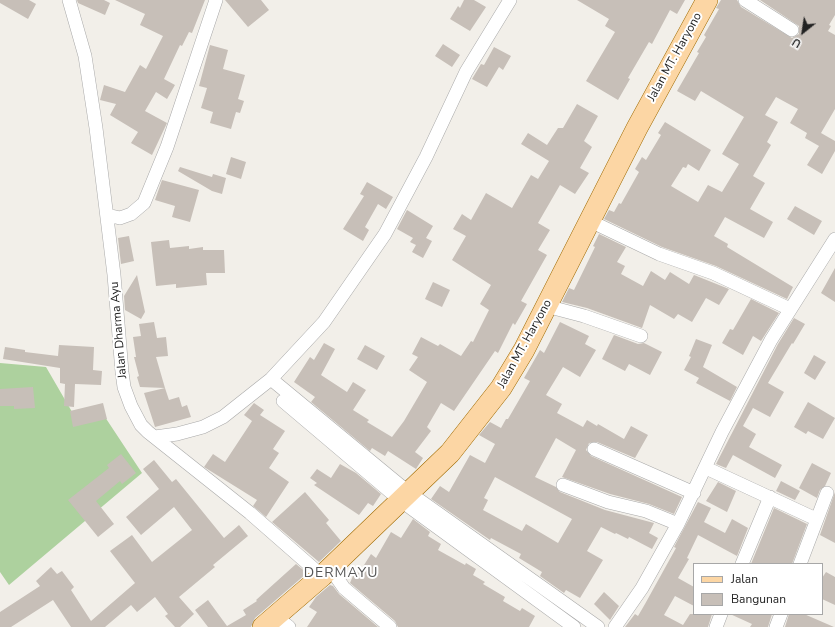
<!DOCTYPE html>
<style>
body{margin:0}
#map{position:relative;width:835px;height:627px;overflow:hidden;background:#f2efe9;font-family:"Nunito Sans",sans-serif}
canvas{display:block}
.legend{position:absolute;left:693px;top:563px;width:130px;height:52px;box-sizing:border-box;background:#fff;border:1px solid #a7a7a7;margin:0;padding:5px 7px;list-style:none;font-size:12px;color:#222}
.legend li{display:flex;align-items:center;gap:8px;height:20px}
.legend b{width:20px;border:1px solid #a7a7a7}
.north{position:absolute;left:783px;top:12px;width:40px;height:40px;-webkit-text-stroke:3px #fff;paint-order:stroke;rotate:210deg;font-size:11px;font-weight:700;line-height:16px;text-align:center;color:#222}
.north::after{content:'';display:block;margin:auto;width:14px;height:18px;background:#222;clip-path:polygon(50% 0,100% 100%,50% 72%,0 100%)}
</style>
<div id="map">
<canvas width="835" height="627"></canvas>
<ul class="legend">
<li><b style="height:5px;background:#fcd6a4"></b>Jalan</li>
<li><b style="height:11px;background:#c7bfb8"></b>Bangunan</li>
</ul>
<div class="north">U</div>
</div>
<script>
const ctx = document.querySelector('canvas').getContext('2d');
ctx.lineJoin = 'round';
function paint(path, color) { ctx.fillStyle = color; ctx.fill(path, 'evenodd'); }
const poly = rows => new Path2D(rows.map(r => 'M' + r).join(''));
function trace(path, color, width, dash) { ctx.strokeStyle = color; ctx.lineWidth = width; ctx.lineCap = dash ? 'butt' : 'round'; ctx.setLineDash(dash || []); ctx.stroke(path); }
function label(font, color, halo, rows, align = 'center') {
  ctx.font = font + ' "Nunito Sans",sans-serif'; ctx.lineWidth = 4; ctx.setLineDash([]); ctx.textBaseline = 'middle'; ctx.strokeStyle = halo; ctx.fillStyle = color; for (const [text, x, y, turn = 0] of rows) {
    ctx.save(); ctx.translate(x, y); ctx.rotate((+turn || 0) * Math.PI / 180); ctx.textAlign = isNaN(turn) ? turn : align; if (halo) ctx.strokeText(text, 0, 0); ctx.fillText(text, 0, 0); ctx.restore();
  }
}
const forest = poly([
 [0,363,46,367,75,417,105,417,142,473,9,585,0,572]
]);
const building = poly([
 [0,0,29,0,36,4,28,19,0,3],
 [77,0,104,0,110,3,105,15,78,3],
 [115,0,205,0,192,33,189,32,182,46,180,45,164,79,175,85,167,99,156,92,145,111,167,123,152,155,131,143,138,132,110,115,116,104,100,100,104,85,125,92,140,65,146,69,163,36,140,25,145,14],
 [225,0,261,0,269,10,248,27],
 [464,0,474,0,486,7,470,31,450,19,458,6,460,8],
 [577,0,685,0,677,14,670,10,652,44,649,42,628,78,630,79,618,100,586,81,615,32,605,26,609,19],
 [721,0,737,0,741,7,792,38,799,34,799,26,760,0,835,0,835,15,829,25,831,26,828,31,835,35,835,109,821,133,835,141,835,151,822,174,807,165,819,146,805,138,807,133,790,123,798,109,776,97,765,115,778,122,767,142,771,145,753,176,765,183,750,209,773,222,764,238,725,217,714,236,728,244,727,247,793,287,787,299,716,266,662,247,604,219,609,210,614,212,619,203,621,204,639,172,635,169,642,157,646,160,661,135,658,133,665,122,711,150,699,171,688,164,686,168,683,167,671,186,698,202,708,185,722,192,739,164,722,154,744,117,701,91,695,101,677,91,699,53,697,52,706,37,704,35,719,9,716,8],
 [443,44,460,55,452,67,435,56],
 [210,45,228,50,223,69,245,75,238,99,244,101,240,113,236,112,231,129,210,123,213,112,201,108,207,88,199,86],
 [494,47,511,56,503,70,499,67,487,87,472,79,481,64,484,65],
 [577,104,598,116,584,141,592,147,580,168,589,173,575,194,560,185,538,223,550,230,538,250,547,255,521,301,527,304,515,325,513,323,498,353,495,351,454,411,441,403,427,427,431,431,415,452,423,458,416,469,388,451,385,456,372,448,370,451,311,402,315,397,294,382,310,357,314,360,324,343,335,349,321,375,347,392,353,382,366,390,353,410,369,420,367,422,392,437,404,421,427,382,409,370,418,357,412,354,421,337,438,346,440,344,461,356,471,341,473,342,489,310,480,304,491,285,452,260,466,236,453,229,462,214,471,220,486,193,512,208,531,175,538,179,549,161,521,144,528,133,547,145,558,128,563,128],
 [231,157,246,162,241,179,226,174],
 [180,167,212,177,213,174,226,178,222,194,212,191,178,171],
 [162,180,199,190,190,222,172,217,175,206,155,200],
 [367,182,393,197,386,209,378,204,365,227,369,230,363,241,343,229,364,196,360,194],
 [795,206,822,221,814,235,787,219],
 [407,210,433,226,426,238,432,241,423,258,412,252,416,245,410,242,413,238,397,229],
 [599,234,626,247,617,262,625,266,621,274,643,286,651,271,665,280,670,272,689,284,694,275,729,289,719,305,706,298,692,322,678,314,674,319,650,305,642,328,587,308,562,302,569,288,574,290,595,247,593,246],
 [129,236,134,261,121,264,118,238],
 [169,240,170,248,189,246,189,249,203,247,203,250,224,250,225,273,206,273,207,285,176,288,176,284,156,286,151,242],
 [835,268,835,302,821,293],
 [137,275,145,312,141,319,125,310,124,296],
 [433,282,450,290,442,307,425,299],
 [751,299,779,313,761,341,753,336,743,355,722,343,730,329,733,330],
 [794,318,805,324,793,344,792,343,768,383,784,392,770,417,753,408,743,426,756,434,749,447,782,465,775,478,733,455,726,468,716,464,778,344],
 [154,322,157,338,166,337,168,356,156,357,165,388,140,387,137,377,139,376,134,357,136,357,133,337,141,336,139,324],
 [560,322,589,336,585,344,596,350,580,377,563,367,546,395,562,404,557,413,583,427,587,420,597,426,598,424,624,439,631,426,648,435,635,458,597,442,589,443,586,450,591,456,682,497,674,514,649,504,610,494,562,477,576,450,556,438,535,477,556,487,560,492,605,510,654,523,649,533,658,538,652,549,629,537,628,539,616,533,615,534,601,527,587,551,603,560,580,598,566,590,564,593,540,576,542,572,519,558,521,554,491,538,490,540,431,499,440,486,449,492,470,455,485,463,495,444,479,435,490,422,501,428,506,419,508,419,530,381,524,378,540,350,544,353],
 [495,477,572,519,558,543,526,524,522,531,483,510,488,500,484,498],
 [614,335,638,344,644,343,662,352,650,375,629,364,625,371,602,359],
 [696,339,712,345,703,367,737,387,730,401,696,383,699,378,684,370,691,357,689,356],
 [59,345,94,347,93,370,102,371,101,385,75,384,74,407,64,406,65,384,60,383,60,368,3,359,5,347,25,350,25,352,58,356],
 [365,345,385,356,377,370,357,359],
 [814,355,826,362,815,380,804,373],
 [33,387,35,408,14,409,14,406,0,406,0,389],
 [165,388,169,400,179,397,182,407,187,405,191,417,155,427,144,393],
 [808,402,835,418,823,439,808,431,806,434,794,427],
 [103,403,107,419,73,427,70,411],
 [254,403,264,410,260,415,285,431,273,449,279,453,269,468,289,482,266,517,253,506,257,500,204,467,213,454,225,462,252,421,244,415],
 [121,454,136,473,122,484,120,481,96,501,114,524,98,537,68,500,109,468,107,465],
 [154,460,172,482,176,479,224,538,239,525,248,536,213,565,215,567,179,597,194,614,180,627,175,627,165,616,168,614,155,597,137,612,131,605,105,627,71,627,53,600,11,627,0,627,0,612,40,586,36,581,51,567,57,574,62,571,74,587,71,590,91,621,135,583,110,551,132,535,152,562,192,530,174,507,141,535,126,517,159,489,143,469],
 [812,463,831,473,825,486,820,490,817,498,799,488],
 [340,464,356,473,381,494,373,506,368,503,359,515,314,485,317,483,310,478,317,469,331,478],
 [781,481,800,491,795,500,776,491],
 [718,482,736,491,727,512,706,501],
 [305,492,329,520,326,523,341,541,319,562,272,522],
 [835,492,835,543,820,535],
 [698,502,711,508,704,522,725,533,732,519,748,528,737,556,698,535,687,558,689,559,678,578,694,587,694,606,675,596,664,615,683,625,690,614,712,614,708,627,625,627,635,614,638,616,645,604,676,548,674,547],
 [774,508,807,524,792,564,751,564],
 [413,519,430,532,428,536,441,544,438,550,465,565,466,563,476,569,473,575,485,582,483,584,505,597,503,601,520,611,522,608,535,616,529,627,398,627,395,621,350,583,355,571,359,573,371,554,376,558,391,532,401,538],
 [296,564,307,573,255,618,251,627,208,627,195,610,208,600,227,626,246,615,243,610,257,601,256,600],
 [826,572,835,577,835,605,822,599,822,578],
 [330,585,333,586,339,594,378,627,307,627,317,612,309,607,316,597],
 [604,592,619,606,610,620,594,604],
 [730,614,772,614,768,627,750,627,752,624],
 [789,614,804,614,834,627,785,627]
]);
const minor = poly([
 [69,0,85,56,96,128,114,275,122,372,124,387,131,406,141,425,148,432,250,513,322,576],
 [745,0,792,30],
 [107,215,120,218,131,214,144,203,167,147,216,0],
 [590,221,659,254,713,273,790,309],
 [546,306,584,316,641,336],
 [271,379,408,492,598,627],
 [283,401,400,500,574,627],
 [155,437,177,434,203,427,223,417,271,379,324,322,385,234,426,157,466,72,510,0],
 [594,449,694,493],
 [706,468,816,519],
 [563,485,608,502,646,511,678,524],
 [742,564,770,497],
 [800,564,827,493],
 [330,568,344,588,390,627],
 [276,617,289,627],
 [615,627,642,588,678,524,722,432,771,340,835,239],
 [716,627,721,614],
 [776,627,781,614]
]);
const primary = poly([
 [263,627,322,576,450,453,501,388,524,350,637,128,707,0]
]);
const streetNames = [
 ["Jalan MT. Haryono",675,57,-61],
 ["Jalan Dharma Ayu",119,330,-95],
 ["Jalan MT. Haryono",525,344,-61]
];
const quarterNames = [
 ["DERMAYU",341,574]
];
paint(forest, '#add19e');
paint(building, '#c7bfb8');
trace(minor, '#a9a9a9', 14);
trace(primary, '#a06b00', 22);
trace(minor, '#fff', 13);
trace(primary, '#fcd6a4', 21);
label('12px', '#222', '#fff', streetNames);
ctx.letterSpacing = '1px';
label('14px', '#555', '#fff', quarterNames);
ctx.letterSpacing = '0px';
</script>
